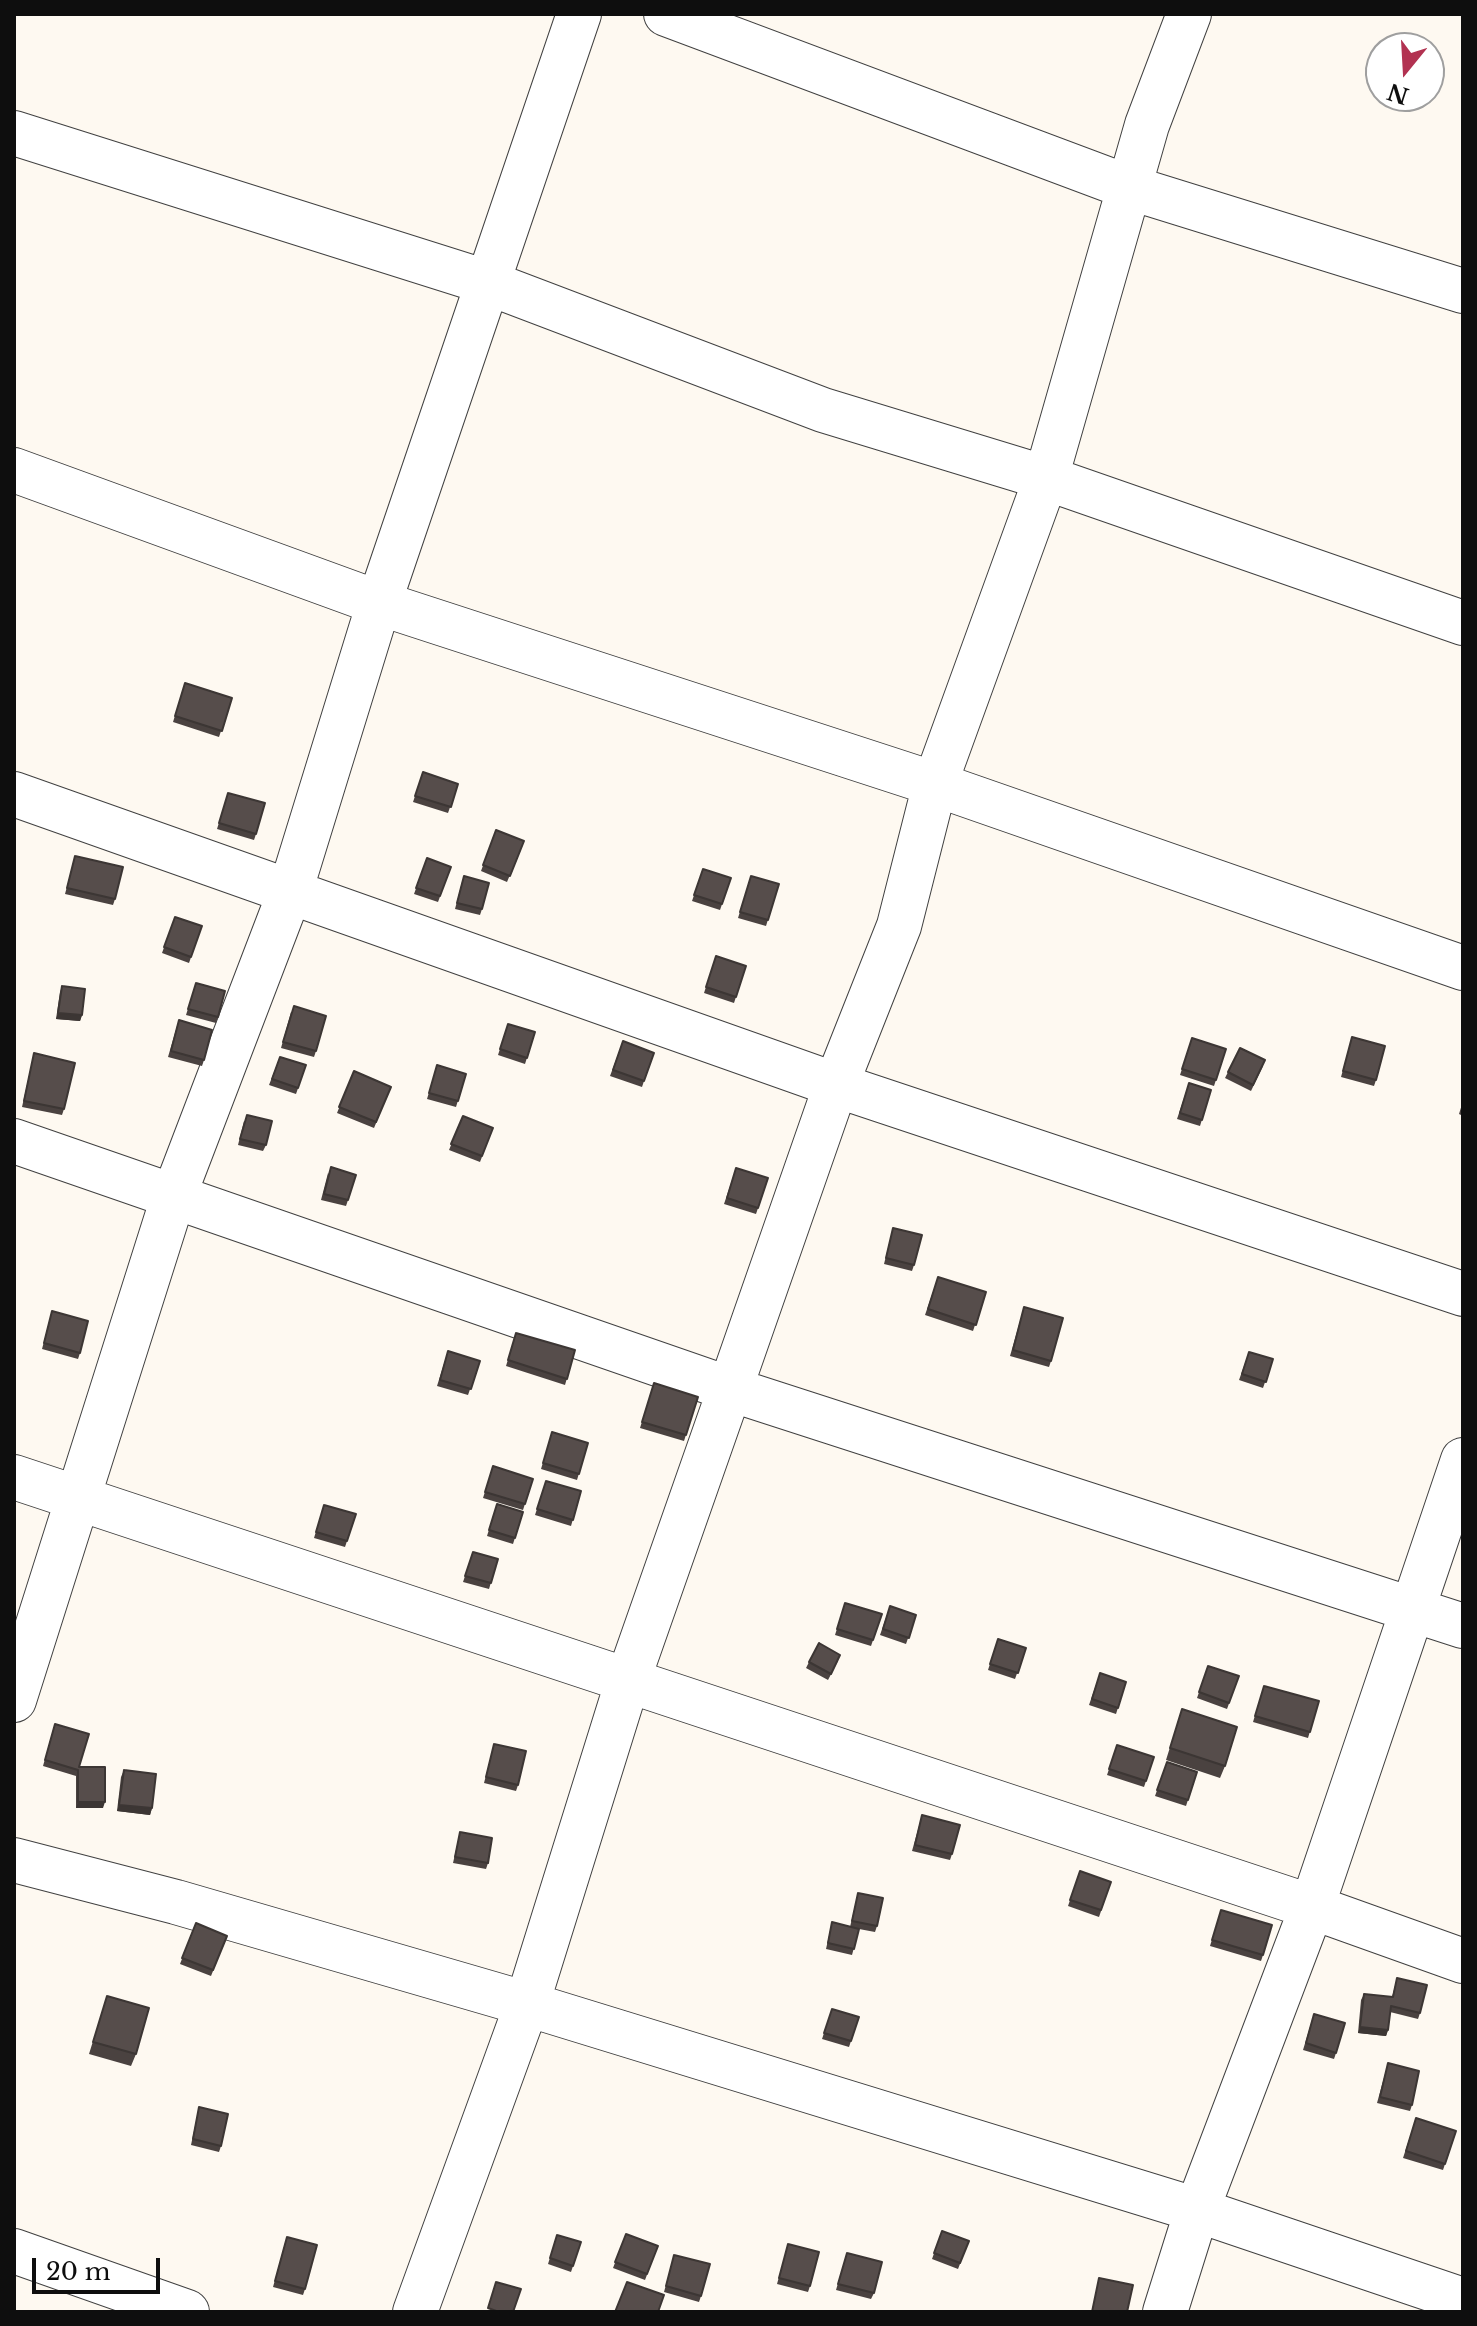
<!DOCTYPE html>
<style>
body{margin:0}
#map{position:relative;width:1477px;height:2326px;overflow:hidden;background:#fef9f1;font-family:"Libre Baskerville",serif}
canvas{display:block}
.frame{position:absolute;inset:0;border:16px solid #0e0e0e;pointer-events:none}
.north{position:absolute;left:1365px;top:32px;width:80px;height:80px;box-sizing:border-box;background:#fff;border:2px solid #9f9f9f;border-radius:50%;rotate:198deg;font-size:22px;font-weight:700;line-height:32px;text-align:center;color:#0e0e0e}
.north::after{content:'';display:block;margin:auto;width:28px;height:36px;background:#b23251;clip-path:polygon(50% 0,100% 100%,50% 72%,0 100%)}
.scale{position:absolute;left:32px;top:2258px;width:128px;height:36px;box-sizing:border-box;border:4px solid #0e0e0e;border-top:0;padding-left:10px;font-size:24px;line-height:28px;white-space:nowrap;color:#0e0e0e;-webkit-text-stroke:6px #fff;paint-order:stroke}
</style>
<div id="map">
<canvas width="1477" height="2326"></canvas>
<div class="frame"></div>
<div class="north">N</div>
<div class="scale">20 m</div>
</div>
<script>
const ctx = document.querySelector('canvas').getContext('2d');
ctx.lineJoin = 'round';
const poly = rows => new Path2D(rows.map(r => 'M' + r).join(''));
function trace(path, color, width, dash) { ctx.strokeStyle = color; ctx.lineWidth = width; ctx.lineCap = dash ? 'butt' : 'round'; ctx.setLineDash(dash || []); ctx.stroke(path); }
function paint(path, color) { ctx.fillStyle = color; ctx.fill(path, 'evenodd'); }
const minor = poly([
 [666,14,1128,187,1463,291],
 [14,133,486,282,823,410,1046,478,1463,623],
 [14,470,379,603,935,784,1463,968],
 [14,794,836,1085,1463,1294],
 [14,1141,730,1389,1463,1626],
 [14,1477,1312,1907,1463,1961],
 [14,1700,173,1198,290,892,379,603,579,14],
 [14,1860,176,1902,527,2004,1197,2210,1463,2300],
 [14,2251,187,2312],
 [415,2312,527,2004,628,1680,730,1389,836,1085,899,926,935,784,1046,478,1147,125,1189,14],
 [1165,2312,1197,2210,1312,1907,1463,1460]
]);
const wall = poly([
 [185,683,232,698,219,737,173,722],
 [423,772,458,784,448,813,413,802],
 [228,793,256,834,254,840,217,829],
 [496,830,524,841,507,882,481,871],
 [75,856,115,899,113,905,65,894],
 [427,858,451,867,438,902,414,894],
 [703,869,731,878,720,910,692,901],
 [751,876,779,884,766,926,738,918],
 [462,882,482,909,480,915,455,909],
 [175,917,202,926,189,963,162,953],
 [716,956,746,966,734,1003,704,993],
 [196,983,218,1017,216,1023,186,1015],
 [62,986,82,1015,80,1021,56,1019,60,992],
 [291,1012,316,1051,314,1057,281,1048],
 [508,1024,535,1032,525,1064,498,1055],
 [177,1026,204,1060,202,1066,168,1057],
 [1352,1037,1376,1080,1374,1086,1341,1077],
 [1192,1038,1226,1049,1214,1086,1180,1075],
 [623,1041,644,1081,642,1087,610,1076],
 [34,1053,64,1109,62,1115,22,1107],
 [280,1057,306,1065,296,1094,269,1085],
 [437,1065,466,1074,456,1107,427,1099],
 [1263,1066,1251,1091,1225,1078,1228,1072],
 [354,1071,391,1087,374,1128,337,1113],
 [1189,1083,1211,1090,1200,1126,1177,1119],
 [1463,1101,1463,1116,1459,1114],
 [463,1116,493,1128,480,1162,449,1150],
 [244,1121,266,1145,263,1151,238,1145],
 [736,1168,768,1178,756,1214,724,1204],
 [328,1173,348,1200,346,1206,321,1200],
 [893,1228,914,1265,912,1271,884,1264],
 [938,1277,986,1292,973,1331,925,1315],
 [52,1311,80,1353,78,1359,42,1349],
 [1022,1314,1051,1361,1049,1367,1010,1356],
 [516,1333,575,1350,565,1385,506,1366],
 [448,1351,480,1361,468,1395,437,1386],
 [1249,1352,1273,1359,1263,1388,1239,1380],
 [654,1383,698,1397,684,1441,640,1428],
 [552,1432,588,1443,577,1480,541,1469],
 [493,1466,533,1479,523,1510,483,1498],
 [546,1481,581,1491,571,1526,535,1515],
 [497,1504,523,1512,513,1544,487,1536],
 [324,1505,356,1514,345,1547,314,1538],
 [473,1552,498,1559,489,1589,463,1582],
 [845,1603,882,1614,871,1646,835,1635],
 [890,1606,916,1615,906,1644,880,1635],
 [998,1639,1026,1648,1015,1679,988,1670],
 [838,1661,828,1680,806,1668,809,1662],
 [1208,1666,1239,1676,1227,1709,1197,1698],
 [1100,1673,1126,1682,1116,1714,1089,1705],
 [1262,1692,1319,1701,1308,1738,1253,1722],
 [1182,1709,1225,1766,1220,1778,1166,1760],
 [53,1730,103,1808,76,1808,76,1776,43,1766],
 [494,1744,518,1785,516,1791,484,1783],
 [1117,1745,1154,1757,1144,1787,1107,1775],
 [1167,1762,1197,1772,1186,1806,1155,1796],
 [124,1770,152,1808,150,1815,117,1811,121,1777],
 [922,1815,952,1854,950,1860,912,1851],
 [460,1832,488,1863,486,1869,453,1863],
 [1080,1871,1111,1882,1099,1917,1068,1906],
 [858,1893,877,1926,875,1932,859,1929,852,1955,826,1949,832,1922,850,1927],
 [1221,1910,1263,1955,1261,1961,1210,1946],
 [196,1923,227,1936,211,1976,180,1964],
 [1397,1978,1420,2013,1418,2019,1390,2012,1388,2030,1386,2036,1358,2033,1361,2000,1364,1994,1392,1997],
 [107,1996,136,2054,131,2066,89,2054],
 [832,2009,859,2017,849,2047,822,2039],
 [1312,2020,1336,2053,1334,2059,1303,2050],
 [1388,2063,1412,2105,1410,2111,1377,2103],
 [199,2107,221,2146,219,2152,191,2145],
 [1416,2118,1456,2131,1443,2170,1403,2158],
 [942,2231,969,2241,958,2269,932,2259],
 [626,2234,658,2246,645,2280,613,2268],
 [557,2235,581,2242,571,2272,548,2264],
 [285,2243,305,2289,303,2295,273,2287],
 [788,2244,810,2286,808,2292,777,2284],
 [674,2255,701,2296,699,2302,664,2292],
 [845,2259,874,2293,871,2299,836,2290]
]);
const shadedWall = poly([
 [58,1013,82,1015,80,1021,56,1019],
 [78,1802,105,1802,103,1808,76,1808],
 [119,1805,152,1808,150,1815,117,1811],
 [1360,2027,1388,2030,1386,2036,1358,2033]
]);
const building = poly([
 [185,683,232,698,222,731,175,716,185,683],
 [423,772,458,784,451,807,415,796,423,772],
 [228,793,265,803,256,834,219,823,228,793],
 [496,830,524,841,510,876,483,865,496,830],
 [75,856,123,867,115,899,67,888,75,856],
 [427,858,451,867,440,896,416,888,427,858],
 [703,869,731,878,722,904,694,895,703,869],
 [464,876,489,883,482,909,457,903,464,876],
 [751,876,779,884,768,920,740,912,751,876],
 [175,917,202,926,191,957,164,947,175,917],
 [716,956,746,966,736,997,706,987,716,956],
 [196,983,225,991,218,1017,188,1009,196,983],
 [62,986,85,989,82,1015,58,1013,62,986],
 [294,1006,326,1016,316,1051,283,1042,294,1006],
 [179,1020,212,1030,204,1060,171,1051,179,1020],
 [508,1024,535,1032,527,1058,500,1049,508,1024],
 [1352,1037,1385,1046,1376,1080,1343,1071,1352,1037],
 [1192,1038,1226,1049,1216,1080,1182,1069,1192,1038],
 [623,1041,654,1053,644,1081,613,1070,623,1041],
 [1240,1048,1265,1060,1253,1085,1228,1072,1240,1048],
 [34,1053,75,1063,64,1109,24,1101,34,1053],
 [280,1057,306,1065,298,1088,272,1079,280,1057],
 [437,1065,466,1074,458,1101,429,1093,437,1065],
 [354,1071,391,1087,376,1122,339,1107,354,1071],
 [1189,1083,1211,1090,1202,1120,1180,1113,1189,1083],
 [247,1115,272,1121,266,1145,240,1139,247,1115],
 [463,1116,493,1128,482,1156,451,1144,463,1116],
 [331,1167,356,1175,348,1200,324,1194,331,1167],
 [736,1168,768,1178,758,1208,727,1198,736,1168],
 [893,1228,922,1235,914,1265,886,1258,893,1228],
 [938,1277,986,1292,976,1325,928,1309,938,1277],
 [1024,1307,1063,1318,1051,1361,1013,1350,1024,1307],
 [52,1311,88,1321,80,1353,44,1343,52,1311],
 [516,1333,575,1350,567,1379,508,1360,516,1333],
 [448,1351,480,1361,471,1389,440,1380,448,1351],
 [1249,1352,1273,1359,1266,1382,1242,1374,1249,1352],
 [654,1383,698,1397,686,1435,642,1422,654,1383],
 [552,1432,588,1443,579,1474,543,1463,552,1432],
 [493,1466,533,1479,525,1504,485,1492,493,1466],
 [546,1481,581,1491,573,1520,537,1509,546,1481],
 [497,1504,523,1512,515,1538,489,1530,497,1504],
 [324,1505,356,1514,347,1541,316,1532,324,1505],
 [473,1552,498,1559,491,1583,465,1576,473,1552],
 [845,1603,882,1614,873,1640,837,1629,845,1603],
 [890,1606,916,1615,909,1638,883,1629,890,1606],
 [998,1639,1026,1648,1018,1673,990,1664,998,1639],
 [819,1643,840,1655,831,1674,809,1662,819,1643],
 [1208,1666,1239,1676,1229,1703,1199,1692,1208,1666],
 [1100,1673,1126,1682,1118,1708,1092,1699,1100,1673],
 [1264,1686,1319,1701,1310,1732,1255,1716,1264,1686],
 [1182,1709,1237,1727,1225,1766,1170,1748,1182,1709],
 [55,1724,89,1734,79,1767,105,1767,105,1802,78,1802,78,1770,45,1760,55,1724],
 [494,1744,526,1751,518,1785,486,1777,494,1744],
 [1117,1745,1154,1757,1146,1781,1109,1769,1117,1745],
 [1167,1762,1197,1772,1188,1800,1157,1790,1167,1762],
 [124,1770,156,1774,152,1808,119,1805,124,1770],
 [922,1815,960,1825,952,1854,915,1845,922,1815],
 [460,1832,492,1838,488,1863,455,1857,460,1832],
 [1080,1871,1111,1882,1101,1910,1070,1900,1080,1871],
 [858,1893,883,1898,877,1926,852,1921,858,1893],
 [1221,1910,1272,1925,1263,1955,1212,1940,1221,1910],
 [832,1922,859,1929,854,1949,828,1943,832,1922],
 [196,1923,227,1936,213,1970,182,1958,196,1923],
 [1397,1978,1427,1985,1420,2013,1391,2006,1388,2030,1360,2027,1364,1994,1393,1997,1397,1978],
 [107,1996,149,2008,136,2054,93,2042,107,1996],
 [832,2009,859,2017,851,2041,824,2033,832,2009],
 [1314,2014,1345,2023,1336,2053,1306,2043,1314,2014],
 [1388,2063,1419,2071,1412,2105,1380,2097,1388,2063],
 [199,2107,228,2114,221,2146,193,2139,199,2107],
 [1416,2118,1456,2131,1445,2164,1406,2151,1416,2118],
 [942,2231,969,2241,960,2263,934,2253,942,2231],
 [626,2234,658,2246,647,2274,615,2262,626,2234],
 [557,2235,581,2242,573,2266,550,2258,557,2235],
 [287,2237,317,2245,305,2289,275,2281,287,2237],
 [788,2244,819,2252,810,2286,779,2278,788,2244],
 [847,2253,882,2262,874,2293,838,2284,847,2253],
 [674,2255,710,2264,701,2296,666,2286,674,2255],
 [1099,2278,1133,2285,1127,2312,1092,2312,1099,2278],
 [496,2282,521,2289,513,2312,499,2312,488,2308,496,2282],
 [627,2282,664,2295,658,2312,615,2312,627,2282]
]);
trace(minor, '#414141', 46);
trace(minor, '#fff', 44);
paint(wall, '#4a4240');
paint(shadedWall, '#3c3634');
paint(building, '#564d4b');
trace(building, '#3c3634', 2);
</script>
